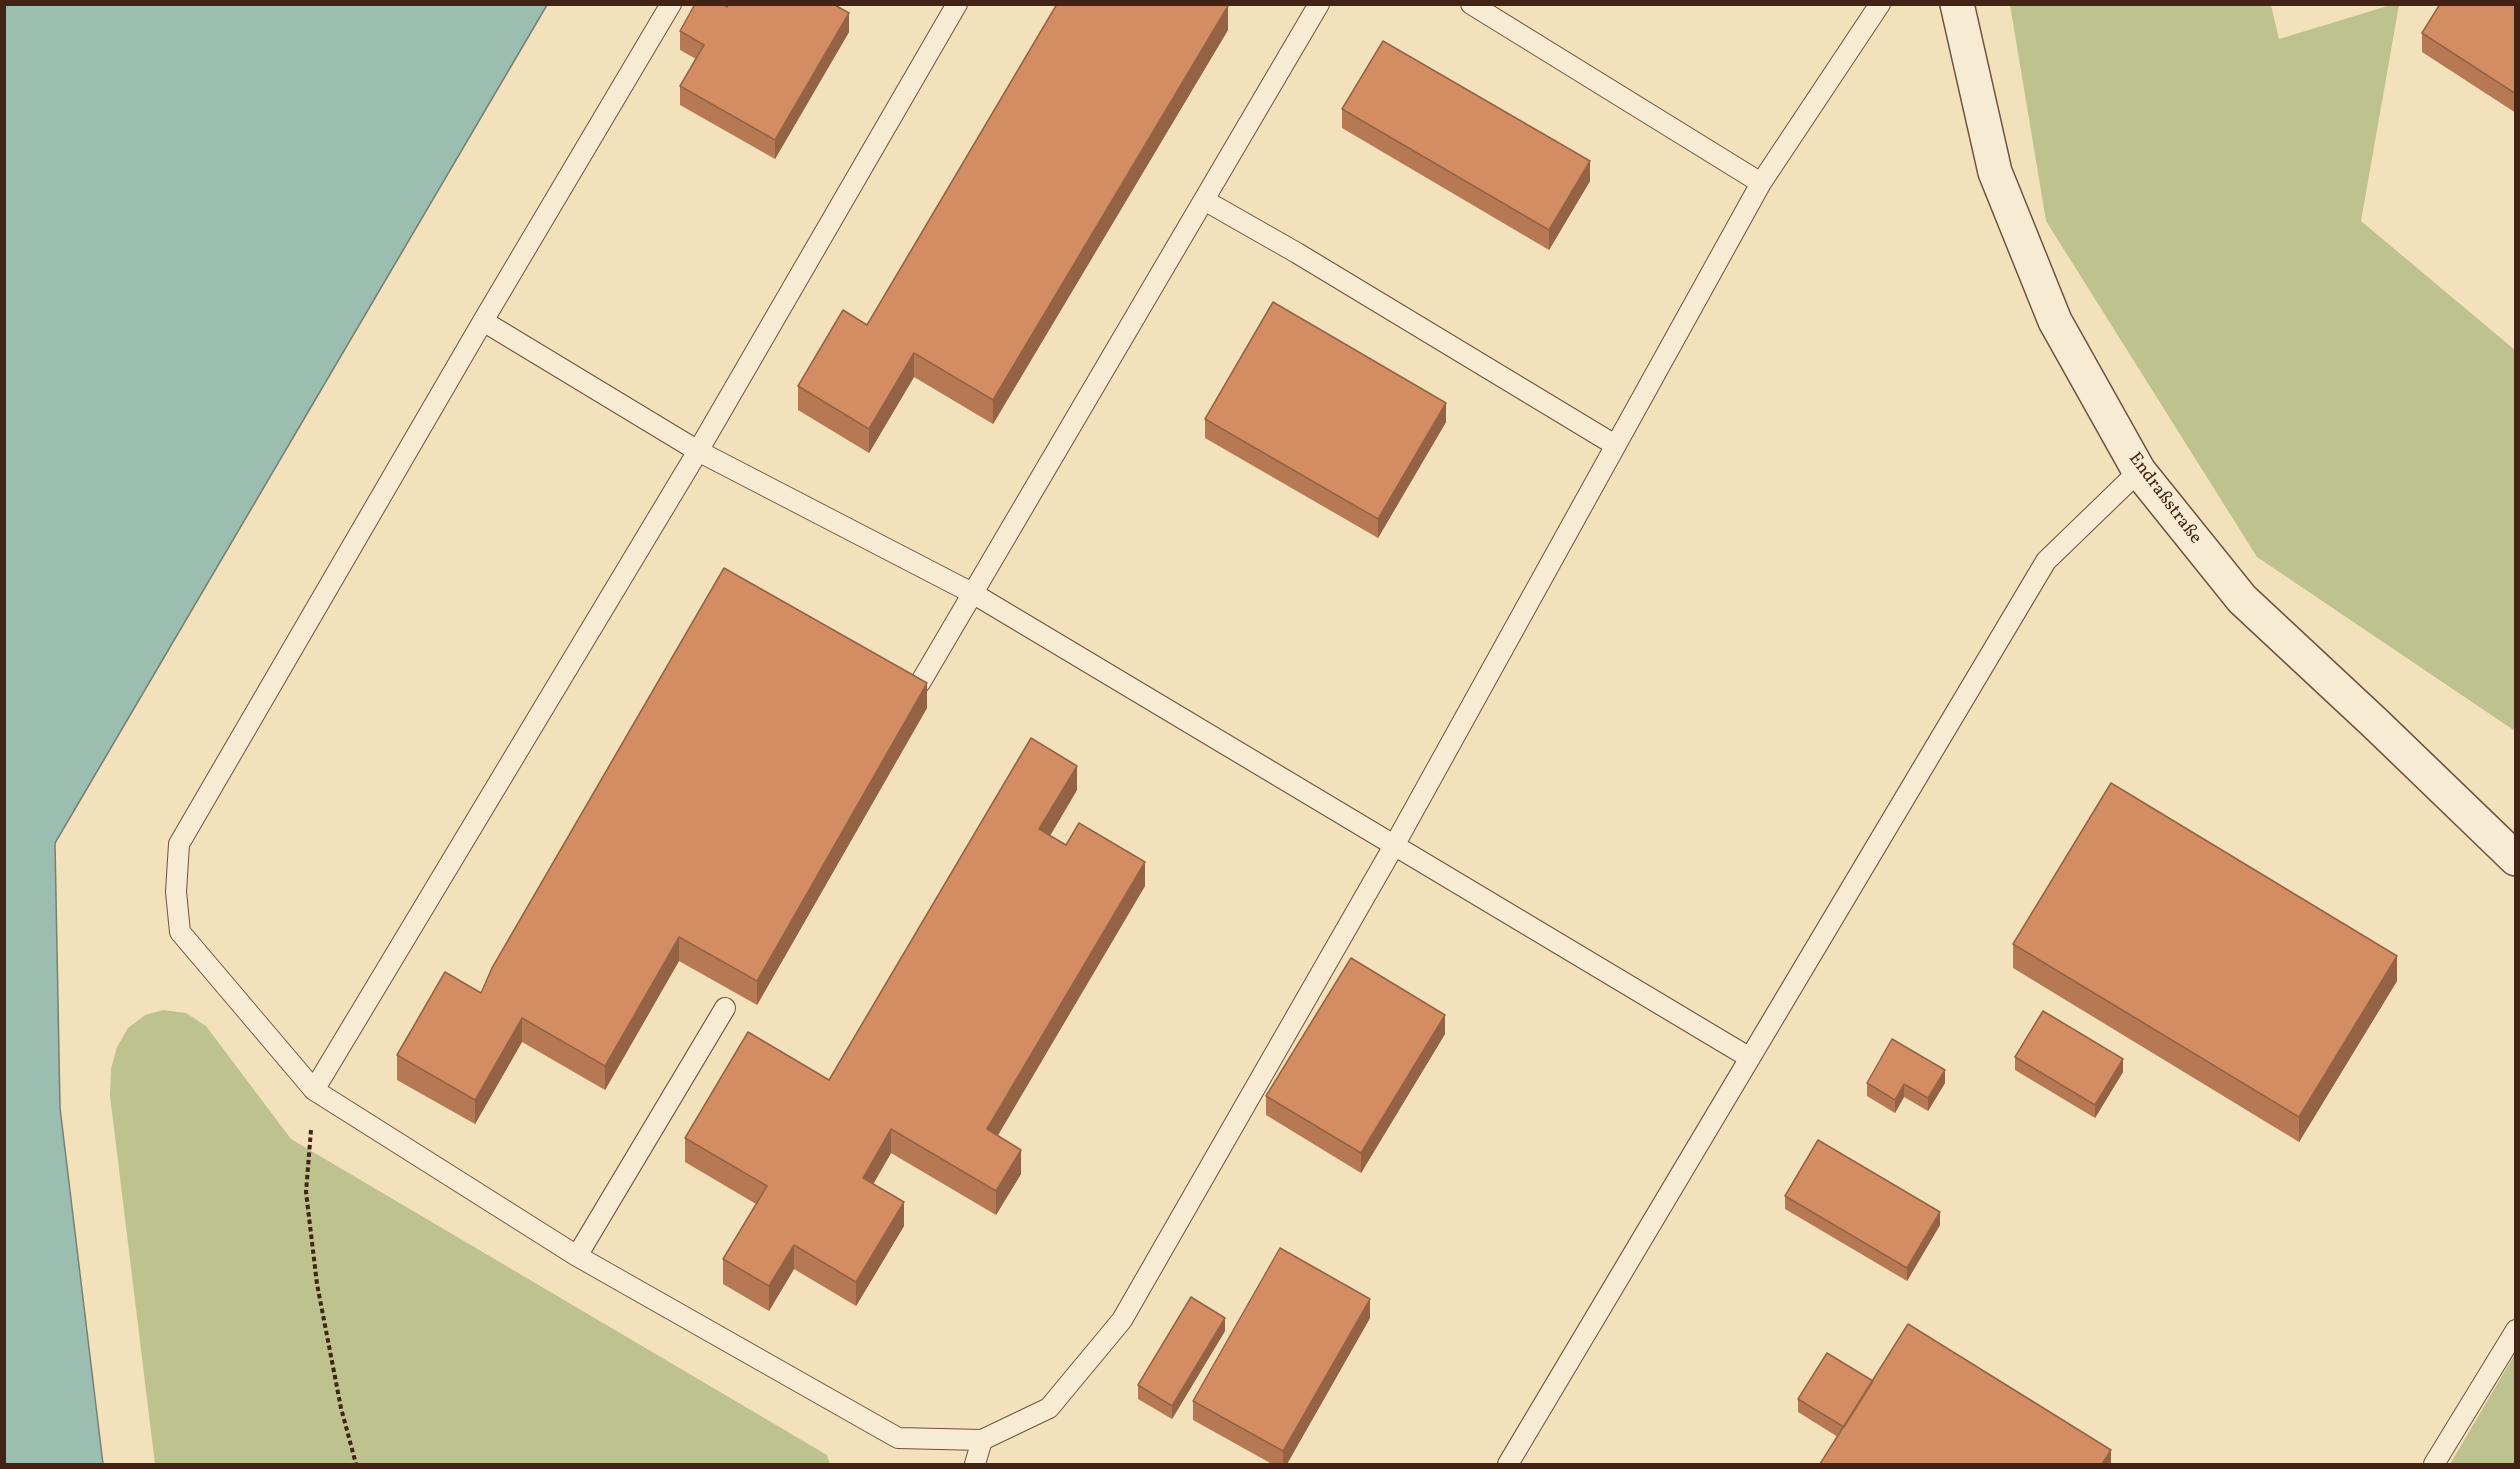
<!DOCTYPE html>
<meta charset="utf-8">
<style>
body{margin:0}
#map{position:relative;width:2520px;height:1469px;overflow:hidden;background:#f3e1bc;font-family:Vollkorn,serif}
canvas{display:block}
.frame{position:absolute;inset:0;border:6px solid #432315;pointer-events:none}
</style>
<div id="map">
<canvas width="2520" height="1469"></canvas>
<div class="frame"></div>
</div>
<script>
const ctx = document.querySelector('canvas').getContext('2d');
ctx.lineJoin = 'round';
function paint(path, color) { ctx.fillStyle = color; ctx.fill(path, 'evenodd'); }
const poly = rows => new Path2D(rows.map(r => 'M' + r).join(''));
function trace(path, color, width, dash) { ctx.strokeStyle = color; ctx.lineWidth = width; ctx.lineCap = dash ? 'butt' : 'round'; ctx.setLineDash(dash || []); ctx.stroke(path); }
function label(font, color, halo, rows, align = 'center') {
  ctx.font = font + ' Vollkorn,serif'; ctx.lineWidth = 6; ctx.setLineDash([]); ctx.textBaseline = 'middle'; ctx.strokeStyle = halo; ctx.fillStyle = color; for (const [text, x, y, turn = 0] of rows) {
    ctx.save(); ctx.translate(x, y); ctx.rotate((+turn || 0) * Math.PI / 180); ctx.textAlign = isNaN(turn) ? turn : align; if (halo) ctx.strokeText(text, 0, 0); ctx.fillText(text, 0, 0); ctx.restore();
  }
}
const green = poly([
 [2010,5,2271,5,2279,39,2391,5,2399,5,2361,221,2515,350,2515,731,2257,557,2046,221],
 [163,1010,186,1013,206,1026,291,1139,827,1455,830,1464,155,1464,110,1096,111,1069,117,1047,128,1028,145,1015],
 [2515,1354,2515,1464,2450,1464]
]);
const water = poly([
 [5,4,547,5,55,843,60,1108,103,1464,5,1464,5,4]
]);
const path = poly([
 [311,1130,306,1192,317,1284,341,1408,356,1464]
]);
const lane = poly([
 [671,4,483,321,179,844,176,892,180,932,314,1090,577,1256,898,1438,982,1440,1049,1408,1122,1320,1395,844,1761,183,1880,4],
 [1471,4,1761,183],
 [1204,200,1297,253,1615,445],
 [483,321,698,451,974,594,1750,1058],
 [920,683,1319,4],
 [314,1090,698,451,957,4],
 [577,1256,725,1008],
 [975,1464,982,1440],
 [1508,1464,2046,561,2139,471],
 [2434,1464,2516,1330]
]);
const street = poly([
 [1957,4,1995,172,2055,321,2139,471,2242,599,2376,724,2516,859]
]);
const wall = poly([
 [2516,4,2516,113,2422,52,2422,33],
 [727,7,849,32,775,159,680,105,680,86,696,59,680,50,680,31],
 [1228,30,993,424,914,377,869,453,798,410,798,386,867,325],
 [1342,109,1590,181,1549,250,1342,128],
 [1205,419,1446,422,1378,538,1205,438],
 [927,708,757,1005,679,961,605,1090,522,1042,475,1124,397,1080,397,1055,481,993],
 [1077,790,1050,836,1066,845,1145,886,997,1136,1021,1174,996,1215,891,1153,873,1184,904,1226,856,1306,794,1269,769,1311,723,1284,723,1259,756,1204,685,1162,685,1138,829,1080],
 [2013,944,2397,981,2299,1142,2013,968],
 [1445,1034,1361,1173,1266,1115,1266,1096],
 [2015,1057,2123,1072,2095,1118,2015,1070],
 [1867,1083,1945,1083,1928,1111,1904,1097,1895,1113,1867,1096],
 [1785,1196,1940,1225,1907,1281,1785,1209],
 [1370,1318,1287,1464,1272,1464,1193,1420,1193,1401],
 [1225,1331,1172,1419,1138,1399,1138,1385],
 [1873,1381,2111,1464,1838,1437,1798,1412,1798,1399]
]);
const shadedWall = poly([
 [1228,6,1228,30,993,424,993,400],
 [849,13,849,32,775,159,775,140],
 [1590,161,1590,181,1549,250,1549,230],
 [914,353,914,377,869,453,869,429],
 [1446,403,1446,422,1378,538,1378,519],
 [927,683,927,708,757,1005,757,981],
 [1077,766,1077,790,1039,854,1039,829],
 [1145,862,1145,886,987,1154,987,1129],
 [679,937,679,961,605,1090,605,1066],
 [2397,956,2397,981,2299,1142,2299,1117],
 [1445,1015,1445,1034,1361,1173,1361,1153],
 [522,1018,522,1042,475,1124,475,1100],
 [2123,1059,2123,1072,2095,1118,2095,1105],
 [1945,1070,1945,1083,1928,1111,1928,1098],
 [1904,1084,1904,1097,1895,1113,1895,1100],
 [891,1129,891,1153,863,1202,863,1178],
 [1021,1150,1021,1174,996,1215,996,1191],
 [904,1202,904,1226,856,1306,856,1282],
 [1940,1212,1940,1225,1907,1281,1907,1268],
 [794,1245,794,1269,769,1311,769,1286],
 [1370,1299,1370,1318,1287,1464,1283,1464,1283,1451],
 [1225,1318,1225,1331,1172,1419,1172,1406],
 [2111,1450,2111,1464,2102,1464]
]);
const building = poly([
 [695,4,723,4,727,7,728,4,833,4,849,13,775,140,680,86,704,45,680,31,695,4],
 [1057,4,1226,4,1228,6,993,400,914,353,869,429,798,386,843,310,867,325,1057,4],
 [2440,4,2516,4,2516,94,2422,33,2440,4],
 [1383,41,1590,161,1549,230,1342,109,1383,41],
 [1273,302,1446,403,1378,519,1205,419,1273,302],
 [724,568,927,683,757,981,679,937,605,1066,522,1018,475,1100,397,1055,445,972,481,993,492,968,724,568],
 [1031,738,1077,766,1039,829,1066,845,1079,823,1145,862,987,1129,1021,1150,996,1191,891,1129,863,1178,904,1202,856,1282,794,1245,769,1286,723,1259,767,1186,685,1138,748,1032,829,1080,1031,738],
 [2111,783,2397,956,2299,1117,2013,944,2111,783],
 [1351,958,1445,1015,1361,1153,1266,1096,1351,958],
 [2043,1011,2123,1059,2095,1105,2015,1057,2043,1011],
 [1892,1039,1945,1070,1928,1098,1904,1084,1895,1100,1867,1083,1892,1039],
 [1818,1140,1940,1212,1907,1268,1785,1196,1818,1140],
 [1280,1248,1370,1299,1283,1451,1193,1401,1280,1248],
 [1191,1297,1225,1318,1172,1406,1138,1385,1191,1297],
 [1908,1324,2111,1450,2102,1464,1820,1464,1908,1324],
 [1827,1353,1873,1381,1844,1427,1798,1399,1827,1353]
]);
const streetNames = [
 ["Endraßstraße",2164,499,53]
];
paint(green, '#bec28e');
paint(water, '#9bbeb1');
trace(water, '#788073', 1.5);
trace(lane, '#6f523f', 22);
trace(street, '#6f523f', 36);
trace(path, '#432315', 4, [4.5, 3]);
trace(lane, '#f7ecd3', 20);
trace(street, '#f7ecd3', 33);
paint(wall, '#b67954');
paint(shadedWall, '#946345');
paint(building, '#d48d62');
trace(building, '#946345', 1.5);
label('18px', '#432315', '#f7ecd3', streetNames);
</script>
